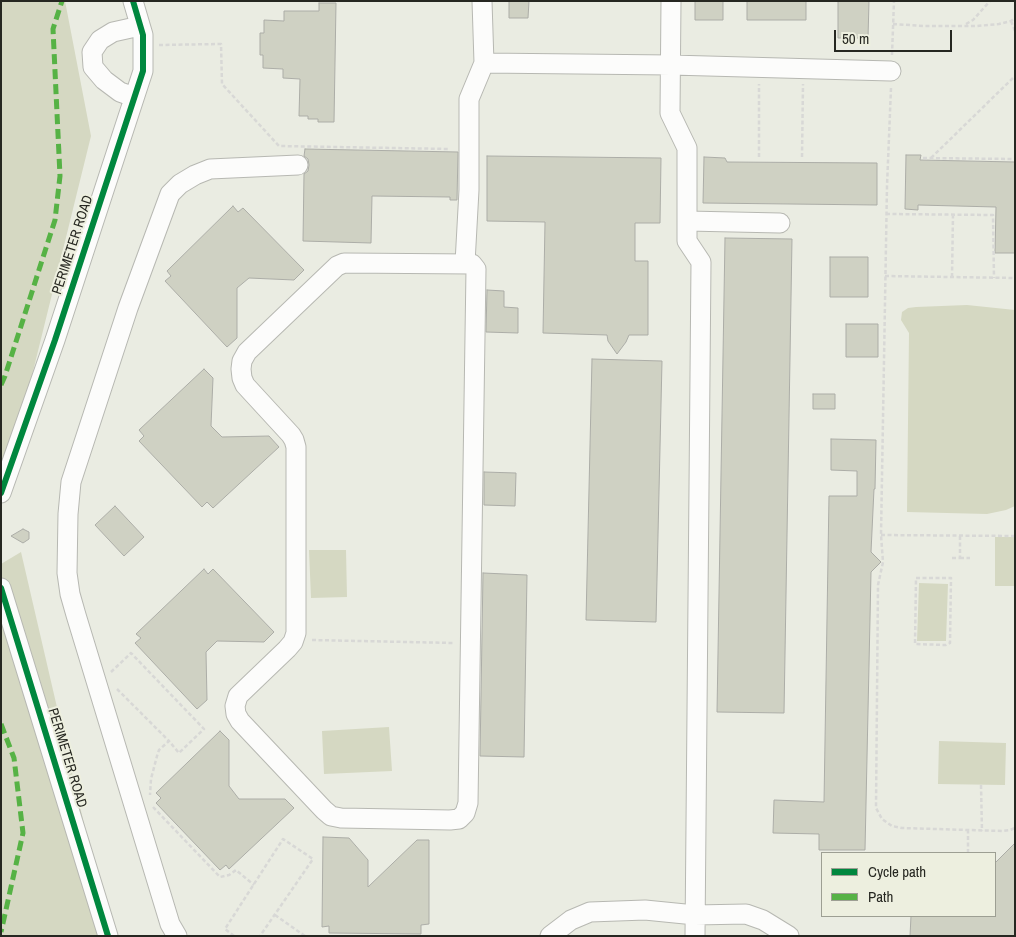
<!DOCTYPE html>
<style>
body{margin:0}
#map{position:relative;width:1016px;height:937px;overflow:hidden;background:#eaece2;font-family:"Archivo Narrow",sans-serif}
canvas{display:block}
.frame{position:absolute;inset:0;border:2px solid #262721;pointer-events:none}
.legend{position:absolute;left:821px;top:852px;width:175px;height:65px;box-sizing:border-box;background:#edefdf;border:1px solid #9d9f93;margin:0;padding:6px 9px;list-style:none;font-size:15px;color:#262721}
.legend li{display:flex;align-items:center;gap:10px;height:25px}
.legend b{width:25px;border:1px solid #9d9f93}
.scale{position:absolute;left:834px;top:30px;width:118px;height:22px;box-sizing:border-box;border:2px solid #262721;border-top:0;padding-left:6px;font-size:15px;line-height:18px;white-space:nowrap;color:#262721;-webkit-text-stroke:4px #edefdf;paint-order:stroke}
</style>
<div id="map">
<canvas width="1016" height="937"></canvas>
<div class="frame"></div>
<ul class="legend">
<li><b style="height:6px;background:#00873e"></b>Cycle path</li>
<li><b style="height:6px;background:#56b245"></b>Path</li>
</ul>
<div class="scale">50 m</div>
</div>
<script>
const ctx = document.querySelector('canvas').getContext('2d');
ctx.lineJoin = 'round';
function paint(path, color) { ctx.fillStyle = color; ctx.fill(path, 'evenodd'); }
const poly = rows => new Path2D(rows.map(r => 'M' + r).join(''));
function trace(path, color, width, dash) { ctx.strokeStyle = color; ctx.lineWidth = width; ctx.lineCap = dash ? 'butt' : 'round'; ctx.setLineDash(dash || []); ctx.stroke(path); }
function label(font, color, halo, rows, align = 'center') {
  ctx.font = font + ' "Archivo Narrow",sans-serif'; ctx.lineWidth = 4; ctx.setLineDash([]); ctx.textBaseline = 'middle'; ctx.strokeStyle = halo; ctx.fillStyle = color; for (const [text, x, y, turn = 0] of rows) {
    ctx.save(); ctx.translate(x, y); ctx.rotate((+turn || 0) * Math.PI / 180); ctx.textAlign = isNaN(turn) ? turn : align; if (halo) ctx.strokeText(text, 0, 0); ctx.fillText(text, 0, 0); ctx.restore();
  }
}
const green = poly([
 [1,1,65,1,91,136,1,501],
 [967,305,1015,310,1015,506,1006,510,987,514,907,512,909,333,901,320,902,312,908,308,916,307],
 [995,537,1015,537,1015,586,995,586],
 [309,550,346,550,347,597,311,598],
 [21,552,110,936,1,936,1,564],
 [919,583,948,584,946,641,917,641],
 [389,727,392,771,324,774,322,731],
 [939,741,1006,743,1005,785,938,784]
]);
const building = poly([
 [509,1,529,1,528,18,509,18,509,1],
 [695,1,723,1,723,20,695,20,695,1],
 [747,1,806,1,806,20,747,20,747,1],
 [838,1,869,1,868,38,838,38,838,1],
 [319,3,336,3,334,122,318,122,318,119,308,119,308,116,299,116,300,79,283,78,283,69,263,68,263,55,260,55,260,33,264,33,264,20,284,21,284,11,319,11,319,3],
 [305,149,458,152,457,200,450,200,450,197,372,196,371,243,303,241,304,174,308,171,309,165,308,159,304,156,305,149],
 [906,155,921,155,920,160,1015,162,1015,253,995,253,996,207,918,205,918,210,905,209,906,155],
 [487,156,661,158,660,223,635,223,635,261,648,261,648,335,629,335,626,342,617,354,608,341,607,335,543,333,545,222,487,221,487,156],
 [704,157,725,158,727,162,877,163,877,205,703,203,704,157],
 [233,206,238,212,243,208,304,270,294,280,249,278,237,288,237,338,227,347,165,281,171,276,167,271,233,206],
 [725,238,792,239,784,713,717,712,725,238],
 [830,257,868,257,868,297,830,297,830,257],
 [487,290,504,291,504,307,518,308,518,333,486,332,487,290],
 [846,324,878,324,878,357,846,357,846,324],
 [592,359,662,361,656,622,586,620,592,359],
 [204,369,213,378,211,426,222,437,269,436,279,447,213,508,207,502,202,507,139,441,144,436,139,430,204,369],
 [813,394,835,394,835,409,813,409,813,394],
 [831,439,876,440,875,489,874,489,871,552,881,562,871,572,865,850,819,850,819,834,773,833,774,800,824,802,829,496,857,496,857,471,831,470,831,439],
 [484,472,516,473,515,506,484,505,484,472],
 [115,506,144,537,124,556,95,525,115,506],
 [23,529,29,532,29,539,23,543,11,536,23,529],
 [204,569,208,574,213,569,274,632,264,642,217,641,206,652,207,700,197,709,135,643,141,638,136,634,204,569],
 [483,573,527,575,524,757,480,756,483,573],
 [220,731,229,740,229,786,239,799,285,799,294,808,229,869,226,865,220,870,156,803,161,798,156,793,220,731],
 [323,837,349,838,368,860,368,887,417,840,429,840,429,924,421,925,421,934,329,933,329,926,322,927,323,837],
 [1015,843,1015,936,910,936,911,916,995,916,995,863,1015,843]
]);
const path = poly([
 [1011,21,1015,31],
 [893,24,924,26,977,26,999,24,1011,21,1015,18],
 [966,24,973,20,990,1],
 [159,45,221,44,222,84,279,146,450,149],
 [892,55,894,1],
 [891,88,887,186,881,535,883,562,878,585,876,808,882,819,892,826,902,828,1002,831,1010,830,1015,828],
 [759,157,759,84],
 [802,157,803,84],
 [923,158,1015,159],
 [931,158,1015,76],
 [886,214,993,215,994,278],
 [885,276,1015,278],
 [952,277,953,214],
 [881,535,1015,536],
 [952,558,960,558,960,536],
 [960,558,970,558],
 [916,578,951,578,950,643,946,645,915,644,916,578],
 [312,640,454,643],
 [111,672,131,653,204,729,179,753,169,741,159,750,157,756,151,779,150,795],
 [117,689,169,741],
 [981,785,982,831],
 [153,807,220,877,229,875,236,870,254,885],
 [968,853,968,830],
 [275,915,305,936],
 [234,936,225,929,283,839,313,859,260,936]
]);
const minor = poly([
 [482,1,484,63,671,65,891,71],
 [671,1,670,113,687,148,687,241,701,262,695,936],
 [134,97,120,92,104,80,93,67,92,52,100,40,113,32,140,26],
 [687,221,780,223],
 [344,263,472,264,476,269,468,803,465,813,459,819,450,820,341,818,331,816,324,810,240,721,236,714,235,706,238,696,287,649,293,642,296,633,296,447,294,440,291,435,245,385,242,378,241,369,242,361,247,352,337,266,344,263],
 [465,263,469,190,469,99,484,63],
 [1,493,55,340,143,71,143,35,133,1],
 [1,588,108,936],
 [177,936,170,924,76,615,70,594,67,573,68,514,71,482,128,308,170,194,180,184,195,175,210,169,298,165],
 [550,936,571,920,590,912,645,910,695,915,746,914,763,920,789,936]
]);
const quiet = poly([
 [1,385,5,376,55,220,60,176,53,29,62,1],
 [1,724,14,758,23,833,1,932]
]);
const cycleway = poly([
 [1,493,55,340,143,71,143,35,133,1],
 [1,588,108,936]
]);
const streetNames = [
 ["PERIMETER ROAD",73,245,-72],
 ["PERIMETER ROAD",67,758,73]
];
paint(green, '#d5d8c2');
paint(building, '#cfd1c3');
trace(building, '#acada7', 1);
trace(minor, '#b7b8b2', 21);
trace(path, '#d8d8d6', 2.5, [4, 2.5]);
trace(minor, '#fcfcfb', 19);
trace(quiet, '#56b245', 5, [10, 5]);
trace(cycleway, '#00873e', 6);
label('14px', '#262721', '#edefdf', streetNames);
</script>
